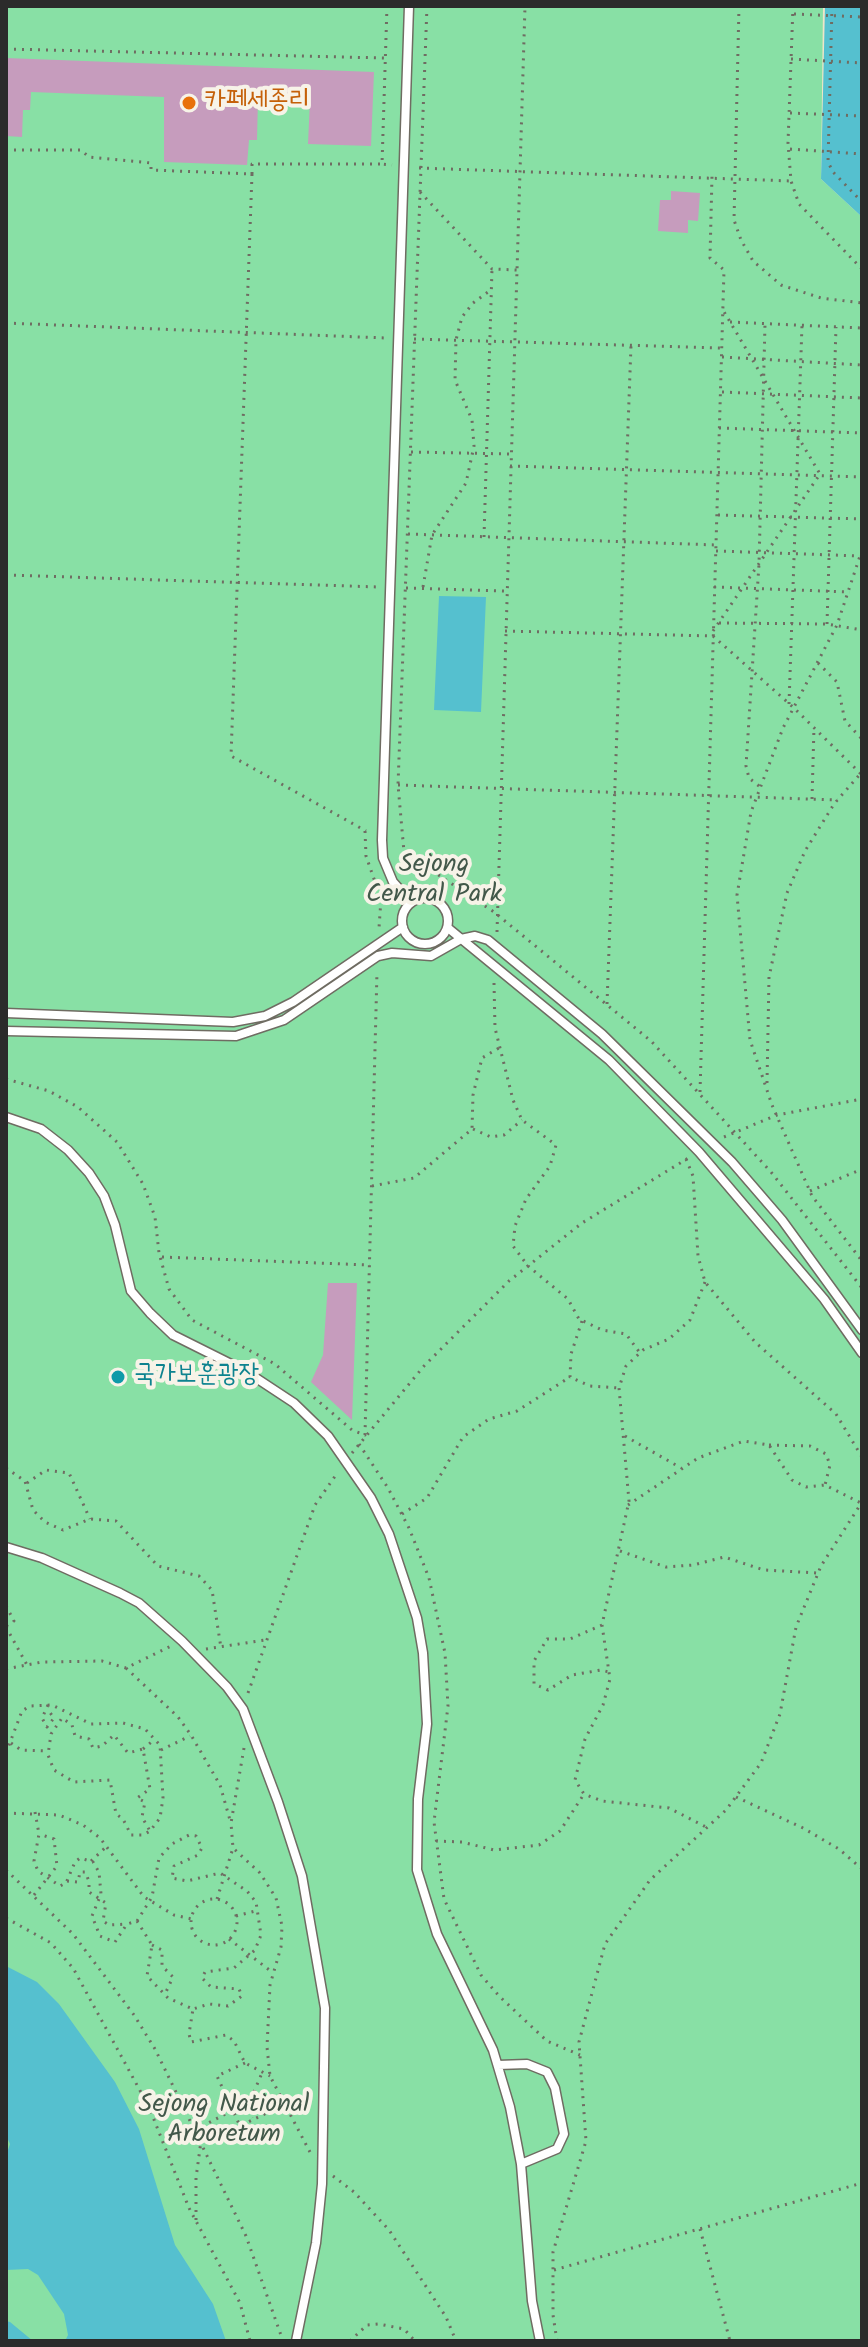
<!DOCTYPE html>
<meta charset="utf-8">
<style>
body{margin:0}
#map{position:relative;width:868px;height:2347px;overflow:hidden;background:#eee5c9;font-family:Kalam,sans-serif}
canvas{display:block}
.frame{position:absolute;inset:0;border:8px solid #2b2b2b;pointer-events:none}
</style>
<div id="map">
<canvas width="868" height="2347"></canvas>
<div class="frame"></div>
</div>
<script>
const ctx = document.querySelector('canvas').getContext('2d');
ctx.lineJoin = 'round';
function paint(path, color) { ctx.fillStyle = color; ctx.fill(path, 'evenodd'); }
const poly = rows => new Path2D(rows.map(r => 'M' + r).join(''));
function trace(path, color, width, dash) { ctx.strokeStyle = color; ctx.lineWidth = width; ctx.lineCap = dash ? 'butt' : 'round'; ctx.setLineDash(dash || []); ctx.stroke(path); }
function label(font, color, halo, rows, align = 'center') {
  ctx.font = font + ' Kalam,"Poor Story",sans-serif'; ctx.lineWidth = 8; ctx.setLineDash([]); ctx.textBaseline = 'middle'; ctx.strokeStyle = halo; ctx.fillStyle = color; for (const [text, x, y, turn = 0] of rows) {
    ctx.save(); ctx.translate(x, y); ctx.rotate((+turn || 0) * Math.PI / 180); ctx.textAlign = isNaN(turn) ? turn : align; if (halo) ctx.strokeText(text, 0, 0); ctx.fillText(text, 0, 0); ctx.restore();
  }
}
const green = poly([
 [6,6,823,6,821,179,862,217,862,2341,6,2341]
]);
const water = poly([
 [825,6,862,6,862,217,821,179],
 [439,596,486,597,481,712,434,710],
 [6,1966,37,1982,59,2004,115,2082,139,2129,175,2245,213,2304,226,2341,65,2341,68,2335,64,2314,38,2275,28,2269,6,2270,6,2156,10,2144,6,2135],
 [6,2321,10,2322,33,2341,6,2341]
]);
const building = poly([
 [6,58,374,72,371,146,308,144,310,100,258,98,257,140,249,140,247,165,164,162,164,97,31,92,30,110,23,110,22,137,6,136],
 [671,191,700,193,698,221,688,220,688,233,658,231,660,200,671,200],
 [328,1283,357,1283,352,1420,311,1382,323,1355]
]);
const path = poly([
 [387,6,382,164,392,165],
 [427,6,398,785,404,852,494,912,651,1041,771,1172,862,1288],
 [739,6,734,220,741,240,753,261,781,285,821,298,862,303],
 [793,6,788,143,791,181,799,204,862,269],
 [832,6,828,162,833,172,862,202],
 [794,14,862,17],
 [6,49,384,58],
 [791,59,862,63],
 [790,113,862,116],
 [862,129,862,146],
 [790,149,862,154],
 [6,150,81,150,89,157,151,163,151,170,252,174,252,164,382,164],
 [419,168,791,181],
 [252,174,231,756,366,831],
 [420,192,492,269,517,270],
 [730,322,862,328],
 [6,323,386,338],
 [414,339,722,348],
 [722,357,862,365],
 [722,392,862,398],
 [719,428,862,433],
 [411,452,511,454],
 [510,466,862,477],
 [718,515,862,519],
 [408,534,716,545],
 [484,537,492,269],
 [862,550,837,625,783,728,751,812,737,895,750,1040,772,1105,812,1196,862,1261],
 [716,551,862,556],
 [6,575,379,587],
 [423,587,432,535,466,483,474,446,472,420,455,380,456,340,462,317,473,303,492,289],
 [714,587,850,592],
 [406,588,506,591],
 [719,623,827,624,862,630],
 [827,624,836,327],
 [505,631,713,636,794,708,862,775],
 [713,631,820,474,723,310],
 [818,663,837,682,845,721,862,739],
 [789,704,802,325],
 [398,785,838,800],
 [759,786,749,778,746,766,759,564,765,324],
 [812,799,814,727],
 [365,831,366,856,381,899,379,928],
 [497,932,525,6],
 [494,983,495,1028,513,1100,522,1120,556,1145,550,1166,526,1199,515,1226,513,1246,528,1266,568,1299,579,1319,602,1330,626,1334,640,1353],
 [607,1004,631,345],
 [6,1079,49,1091,78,1107,117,1142,143,1184,155,1217,159,1253,169,1289,192,1320,275,1364,352,1430,365,1435,377,972],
 [767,1083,769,977,787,893,805,851,834,804,862,772],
 [700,1092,724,270,710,258,712,176],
 [473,1129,491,1137,504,1135,522,1120],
 [724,1137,777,1115,862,1099],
 [686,1159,693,1176,698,1256,705,1282,755,1342,836,1414,862,1457],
 [372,1186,414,1178,472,1129,473,1095,482,1058,499,1048],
 [810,1191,862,1169],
 [162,1257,370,1265],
 [705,1282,690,1320,669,1339,643,1350,626,1366,619,1388,629,1501,602,1625,610,1679,603,1705,585,1739,575,1780,584,1794,602,1801,669,1808,708,1828],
 [582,1321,571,1354,570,1377,590,1386,619,1388],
 [625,1436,681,1468],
 [359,1444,388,1488,409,1528,429,1578,445,1653,448,1706,434,1822,444,1899,481,1975,499,1996,547,2041,580,2055],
 [769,1445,810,1446,826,1454,830,1465,825,1485],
 [352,1453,424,1366,509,1281,582,1223,690,1157],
 [6,1468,25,1481,33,1510,45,1522,63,1530,90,1519,116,1521,158,1566,199,1576,212,1590,221,1648],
 [27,1483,46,1470,69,1473,90,1519],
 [628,1505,698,1458,744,1441,769,1445,792,1480,806,1487,825,1485,861,1503],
 [402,1514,427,1498,463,1437,489,1419,517,1411,570,1377],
 [620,1551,666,1567,693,1565,724,1557,764,1570,818,1573],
 [6,1606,14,1621,6,1626],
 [602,1625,570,1639,547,1639,534,1661,534,1684,548,1690,572,1675,601,1670,609,1672],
 [6,1627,27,1665],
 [206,1649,265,1640],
 [126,1668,178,1717,191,1735,220,1785,230,1820],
 [6,1669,42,1662,102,1661,126,1668,171,1646],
 [248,1693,315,1505,338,1472],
 [48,1705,42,1718,47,1727,54,1718,48,1710],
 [11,1743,21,1750,48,1751],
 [244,1748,231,1823,233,1848,260,1873,276,1898,282,1926,281,1947,270,1985,267,2047,270,2076,311,2154],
 [143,1749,155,1739],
 [161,1750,190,1736],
 [6,1753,22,1711,30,1706,52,1705,91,1724,123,1723,145,1729,160,1745,163,1798,160,1818,150,1831,143,1835,131,1835,123,1819,116,1814,110,1780,74,1782,54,1770,48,1755,51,1734,62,1718,72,1725,75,1736,89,1739,93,1748,102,1746,114,1735,128,1753,143,1749,150,1789,137,1798,145,1802,142,1817,150,1831],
 [736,1797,803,1828,839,1849,862,1869],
 [35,1812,39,1834,34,1861,38,1871,60,1886,66,1883,75,1862,80,1858,93,1862,99,1872,101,1894,92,1916,100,1936,115,1942,127,1924,137,1921,152,1945,147,1976,168,1998,193,2009,189,2034,191,2042,226,2035,234,2041,245,2063,270,2076],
 [6,1813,59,1815,83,1825,100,1838,144,1897,174,1915,192,1919],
 [436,1841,462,1842,494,1850,539,1845,560,1831,584,1794],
 [91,1861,106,1847],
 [6,1870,73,1934,134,2015,155,2049,246,2236,283,2341],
 [67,1881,78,1882,80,1872,85,1872,89,1881,89,1892,106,1903,103,1921,109,1925,127,1924],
 [34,1895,57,1866,54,1839,39,1834],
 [217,1899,233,1848],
 '191 1922a23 23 0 1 1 46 0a23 23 0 1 1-46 0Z',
 [236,1916,259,1910],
 [6,1918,51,1943,73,1968,149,2107,189,2208,240,2303,250,2341],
 [137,1921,152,1897,159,1858,172,1844,189,1835,196,1836,202,1848,198,1855,174,1866,172,1878,187,1881,220,1873,247,1891,256,1902,261,1935,255,1950,234,1968,205,1972,202,1978,211,1987,239,1989,242,1996,228,2006,209,2004,193,2009],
 [229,1939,272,1972],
 [152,1945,162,1950,162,1966,173,1977,165,1994],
 [245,2063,217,2076,240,2126,285,2104],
 [246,2103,252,2118],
 [195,2130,250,2101,262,2073],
 [333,2176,354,2192,389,2230,446,2317,456,2341],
 [196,2220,196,2178,201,2141],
 [700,2229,730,2341],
 [554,2270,862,2183],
 [350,2341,367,2325,379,2324,404,2329,415,2341],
 [557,2341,553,2315,553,2252,586,2141,579,2042,605,1944,650,1880,726,1810,761,1763,780,1714,796,1627,821,1566,862,1502]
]);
const lane = poly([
 [409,6,382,840,383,858,393,882,411,902],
 '402 921a23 23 0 1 1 46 0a23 23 0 1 1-46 0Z',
 [448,928,609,1060,699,1152,824,1299,862,1353],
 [6,1013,233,1022,265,1016,293,1002,403,927],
 [6,1031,236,1036,284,1020,378,956,392,953,431,956,461,939,475,936,488,940,602,1034,732,1162,782,1220,862,1330],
 [6,1117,41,1129,68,1150,89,1173,104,1196,115,1225,131,1291,150,1313,173,1335,247,1372,294,1403,328,1436,371,1498,389,1534,417,1618,423,1653,427,1724,418,1799,417,1870,437,1934,493,2050,510,2107,521,2164,532,2301,540,2341],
 [6,1547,42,1558,120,1593,139,1603,182,1641,227,1687,243,1709,278,1802,302,1876,325,2008,322,2184,316,2243,296,2341],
 [498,2065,527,2064,547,2072,555,2088,564,2134,557,2149,521,2164]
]);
const markers = [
 [189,103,8,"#e8710a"],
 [118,1377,8,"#0f9aa8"]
];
const foodNames = [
 ["카페세종리",205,103]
];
const parkNames = [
 ["Sejong",434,867],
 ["Central Park",434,897],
 ["Sejong National",224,2107],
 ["Arboretum",224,2137]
];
const cultureNames = [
 ["국가보훈광장",134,1377]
];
paint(green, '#88e0a5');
paint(water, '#55c0cf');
paint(building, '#c69cbd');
trace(lane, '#6f6c62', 11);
trace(path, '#6f6c62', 3, [2, 6]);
trace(lane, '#fff', 8);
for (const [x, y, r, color] of markers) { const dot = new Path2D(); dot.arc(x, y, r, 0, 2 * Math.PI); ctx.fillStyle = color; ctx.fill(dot); trace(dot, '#f7f3e8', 3); }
label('26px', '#c56008', '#f7f3e8', foodNames, 'left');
label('26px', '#42584a', '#f7f3e8', parkNames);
label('26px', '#0d838f', '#f7f3e8', cultureNames, 'left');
</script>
